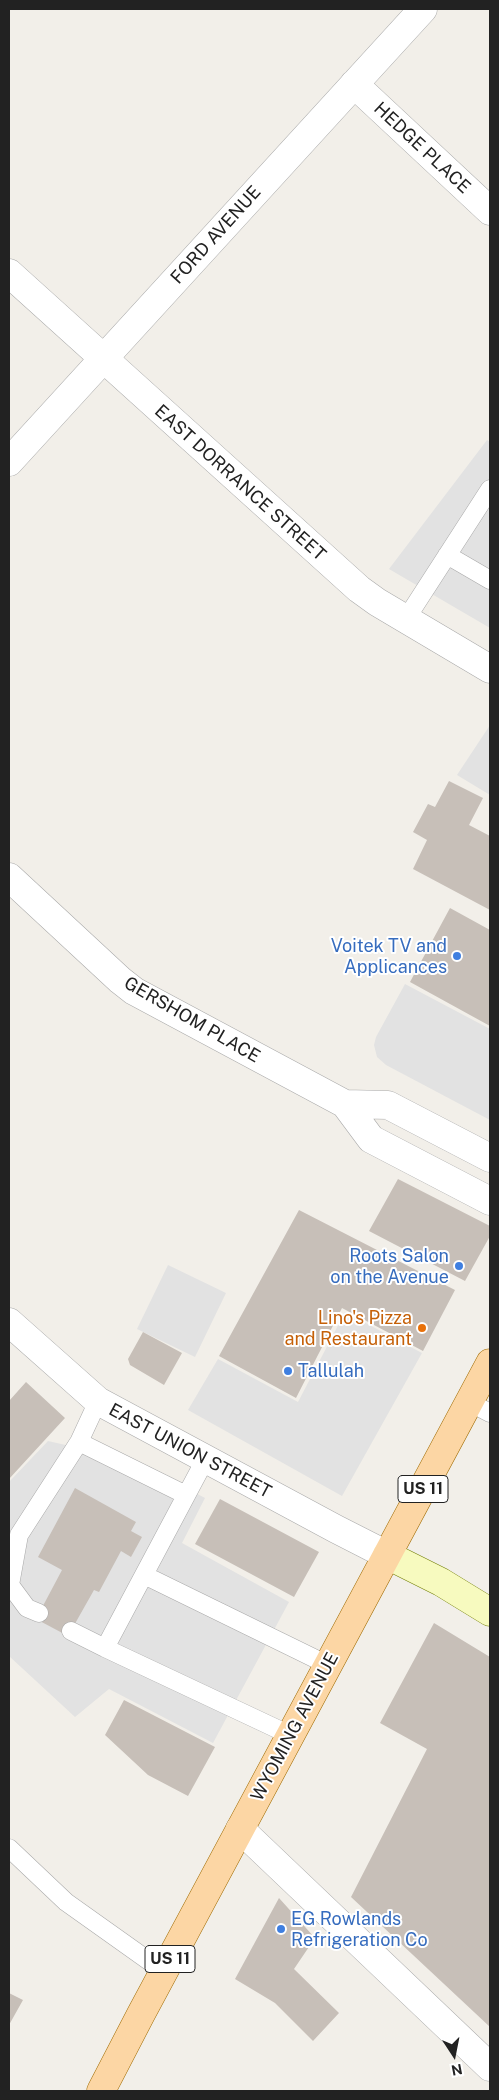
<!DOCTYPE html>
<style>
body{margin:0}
#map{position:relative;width:499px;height:2100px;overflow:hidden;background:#f2efe9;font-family:"Public Sans",sans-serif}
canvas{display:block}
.frame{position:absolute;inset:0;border:10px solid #222;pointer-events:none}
.north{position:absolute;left:429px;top:2030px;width:50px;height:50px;-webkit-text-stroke:4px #fff;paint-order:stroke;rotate:169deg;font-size:14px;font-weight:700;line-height:20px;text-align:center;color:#222}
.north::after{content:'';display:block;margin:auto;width:18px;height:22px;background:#222;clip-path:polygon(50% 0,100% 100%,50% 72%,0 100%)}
</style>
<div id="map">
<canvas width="499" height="2100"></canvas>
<div class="frame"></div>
<div class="north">N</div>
</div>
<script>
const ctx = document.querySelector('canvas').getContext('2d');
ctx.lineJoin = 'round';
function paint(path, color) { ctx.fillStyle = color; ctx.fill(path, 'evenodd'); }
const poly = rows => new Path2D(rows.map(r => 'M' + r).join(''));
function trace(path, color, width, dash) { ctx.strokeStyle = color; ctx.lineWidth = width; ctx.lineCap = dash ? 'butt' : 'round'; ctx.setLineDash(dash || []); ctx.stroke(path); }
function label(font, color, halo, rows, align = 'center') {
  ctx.font = font + ' "Public Sans",sans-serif'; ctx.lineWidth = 4; ctx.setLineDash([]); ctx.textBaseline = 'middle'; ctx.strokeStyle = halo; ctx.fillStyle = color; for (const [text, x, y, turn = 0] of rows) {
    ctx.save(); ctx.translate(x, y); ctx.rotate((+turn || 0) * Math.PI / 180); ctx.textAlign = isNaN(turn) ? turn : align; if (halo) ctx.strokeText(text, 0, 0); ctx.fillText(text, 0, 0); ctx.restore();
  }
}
const parking = poly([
 [487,440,490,442,490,628,389,569],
 [490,725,490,795,457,775],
 [405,984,490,1029,490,1120,386,1065,377,1057,374,1045,376,1037],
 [168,1265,226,1293,195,1357,137,1329],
 [345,1312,422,1353,342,1496,188,1410,218,1359,298,1402],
 [80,1432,205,1498,182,1543,289,1602,213,1743,109,1689,75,1717,9,1656,9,1482,48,1441,70,1446]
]);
const building = poly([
 [449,781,483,798,469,825,490,836,490,910,413,869,427,840,413,832,428,804,435,807],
 [450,908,490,930,490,1026,410,982],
 [398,1179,490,1226,490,1236,465,1281,369,1231],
 [299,1210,455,1290,423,1351,342,1308,296,1398,219,1356],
 [143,1332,182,1353,164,1385,130,1365,128,1359],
 [26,1382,65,1418,9,1479,9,1401],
 [75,1488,136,1522,131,1531,142,1537,131,1557,121,1551,99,1592,94,1590,68,1636,36,1619,62,1570,38,1557],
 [220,1499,319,1552,294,1597,195,1544],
 [434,1623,490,1657,490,2027,351,1897,427,1749,380,1723],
 [124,1700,215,1747,188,1796,148,1775,105,1735],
 [279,1898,315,1938,294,1969,339,2013,313,2041,275,2003,235,1979],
 [9,1993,23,2000,9,2025]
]);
const lane = poly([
 [447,555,490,580],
 [406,619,490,489],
 [469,1402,490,1413],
 [79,1442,186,1495],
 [144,1575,328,1665],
 [39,1613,27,1608,10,1585,19,1535,79,1442,98,1401],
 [71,1631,105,1648,205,1460],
 [105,1648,290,1735],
 [9,1848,66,1902,163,1971]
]);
const street = poly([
 [354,84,490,211],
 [9,273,359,589,377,602,490,669],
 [9,462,423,9],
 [9,877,120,980,134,991,345,1104,371,1139,490,1201],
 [345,1104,388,1105,490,1158],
 [9,1322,98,1401,336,1529,387,1555],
 [240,1829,490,2067]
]);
const secondary = poly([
 [387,1555,441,1582,490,1612]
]);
const primary = poly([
 [101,2091,141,2014,490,1363]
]);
const markers = [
 [457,956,5,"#3f7fe0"],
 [459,1266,5,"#3f7fe0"],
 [422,1328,5,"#e8710a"],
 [288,1371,5,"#3f7fe0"],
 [281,1929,5,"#3f7fe0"]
];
const shields = [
 [423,1489,50],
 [170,1959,50]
];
const shieldNames = [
 ["US 11",423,1489],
 ["US 11",170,1959]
];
const streetNames = [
 ["HEDGE PLACE",422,148,43],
 ["FORD AVENUE",216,235,-48],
 ["EAST DORRANCE STREET",240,483,42],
 ["GERSHOM PLACE",192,1020,30],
 ["EAST UNION STREET",190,1451,28],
 ["WYOMING AVENUE",295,1727,-62]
];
const shopNames = [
 ["Voitek TV and",447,946],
 ["Applicances",447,967],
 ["Roots Salon",449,1256],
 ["on the Avenue",449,1277],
 ["Tallulah",298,1371,"left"],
 ["EG Rowlands",291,1919,"left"],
 ["Refrigeration Co",291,1940,"left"]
];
const foodNames = [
 ["Lino's Pizza",412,1318],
 ["and Restaurant",412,1339]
];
paint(parking, '#e2e2e2');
paint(building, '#c7bfb8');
trace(lane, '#a9a9a9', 19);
trace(street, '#a9a9a9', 29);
trace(secondary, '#707d05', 29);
trace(primary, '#a06b00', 29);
trace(lane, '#fff', 18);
trace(street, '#fff', 28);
trace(secondary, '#f7fabf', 28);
trace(primary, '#fcd6a4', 28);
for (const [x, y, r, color] of markers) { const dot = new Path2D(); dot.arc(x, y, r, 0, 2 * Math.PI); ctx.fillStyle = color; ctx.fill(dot); trace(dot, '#fff', 2); }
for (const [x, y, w] of shields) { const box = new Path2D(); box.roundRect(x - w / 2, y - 13.5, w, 27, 4); ctx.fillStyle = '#fff'; ctx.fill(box); trace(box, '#222', 1); }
label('bold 16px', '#222', null, shieldNames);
label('18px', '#222', '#fff', streetNames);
label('18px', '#366cbe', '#fff', shopNames, 'right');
label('18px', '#c56008', '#fff', foodNames, 'right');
</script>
